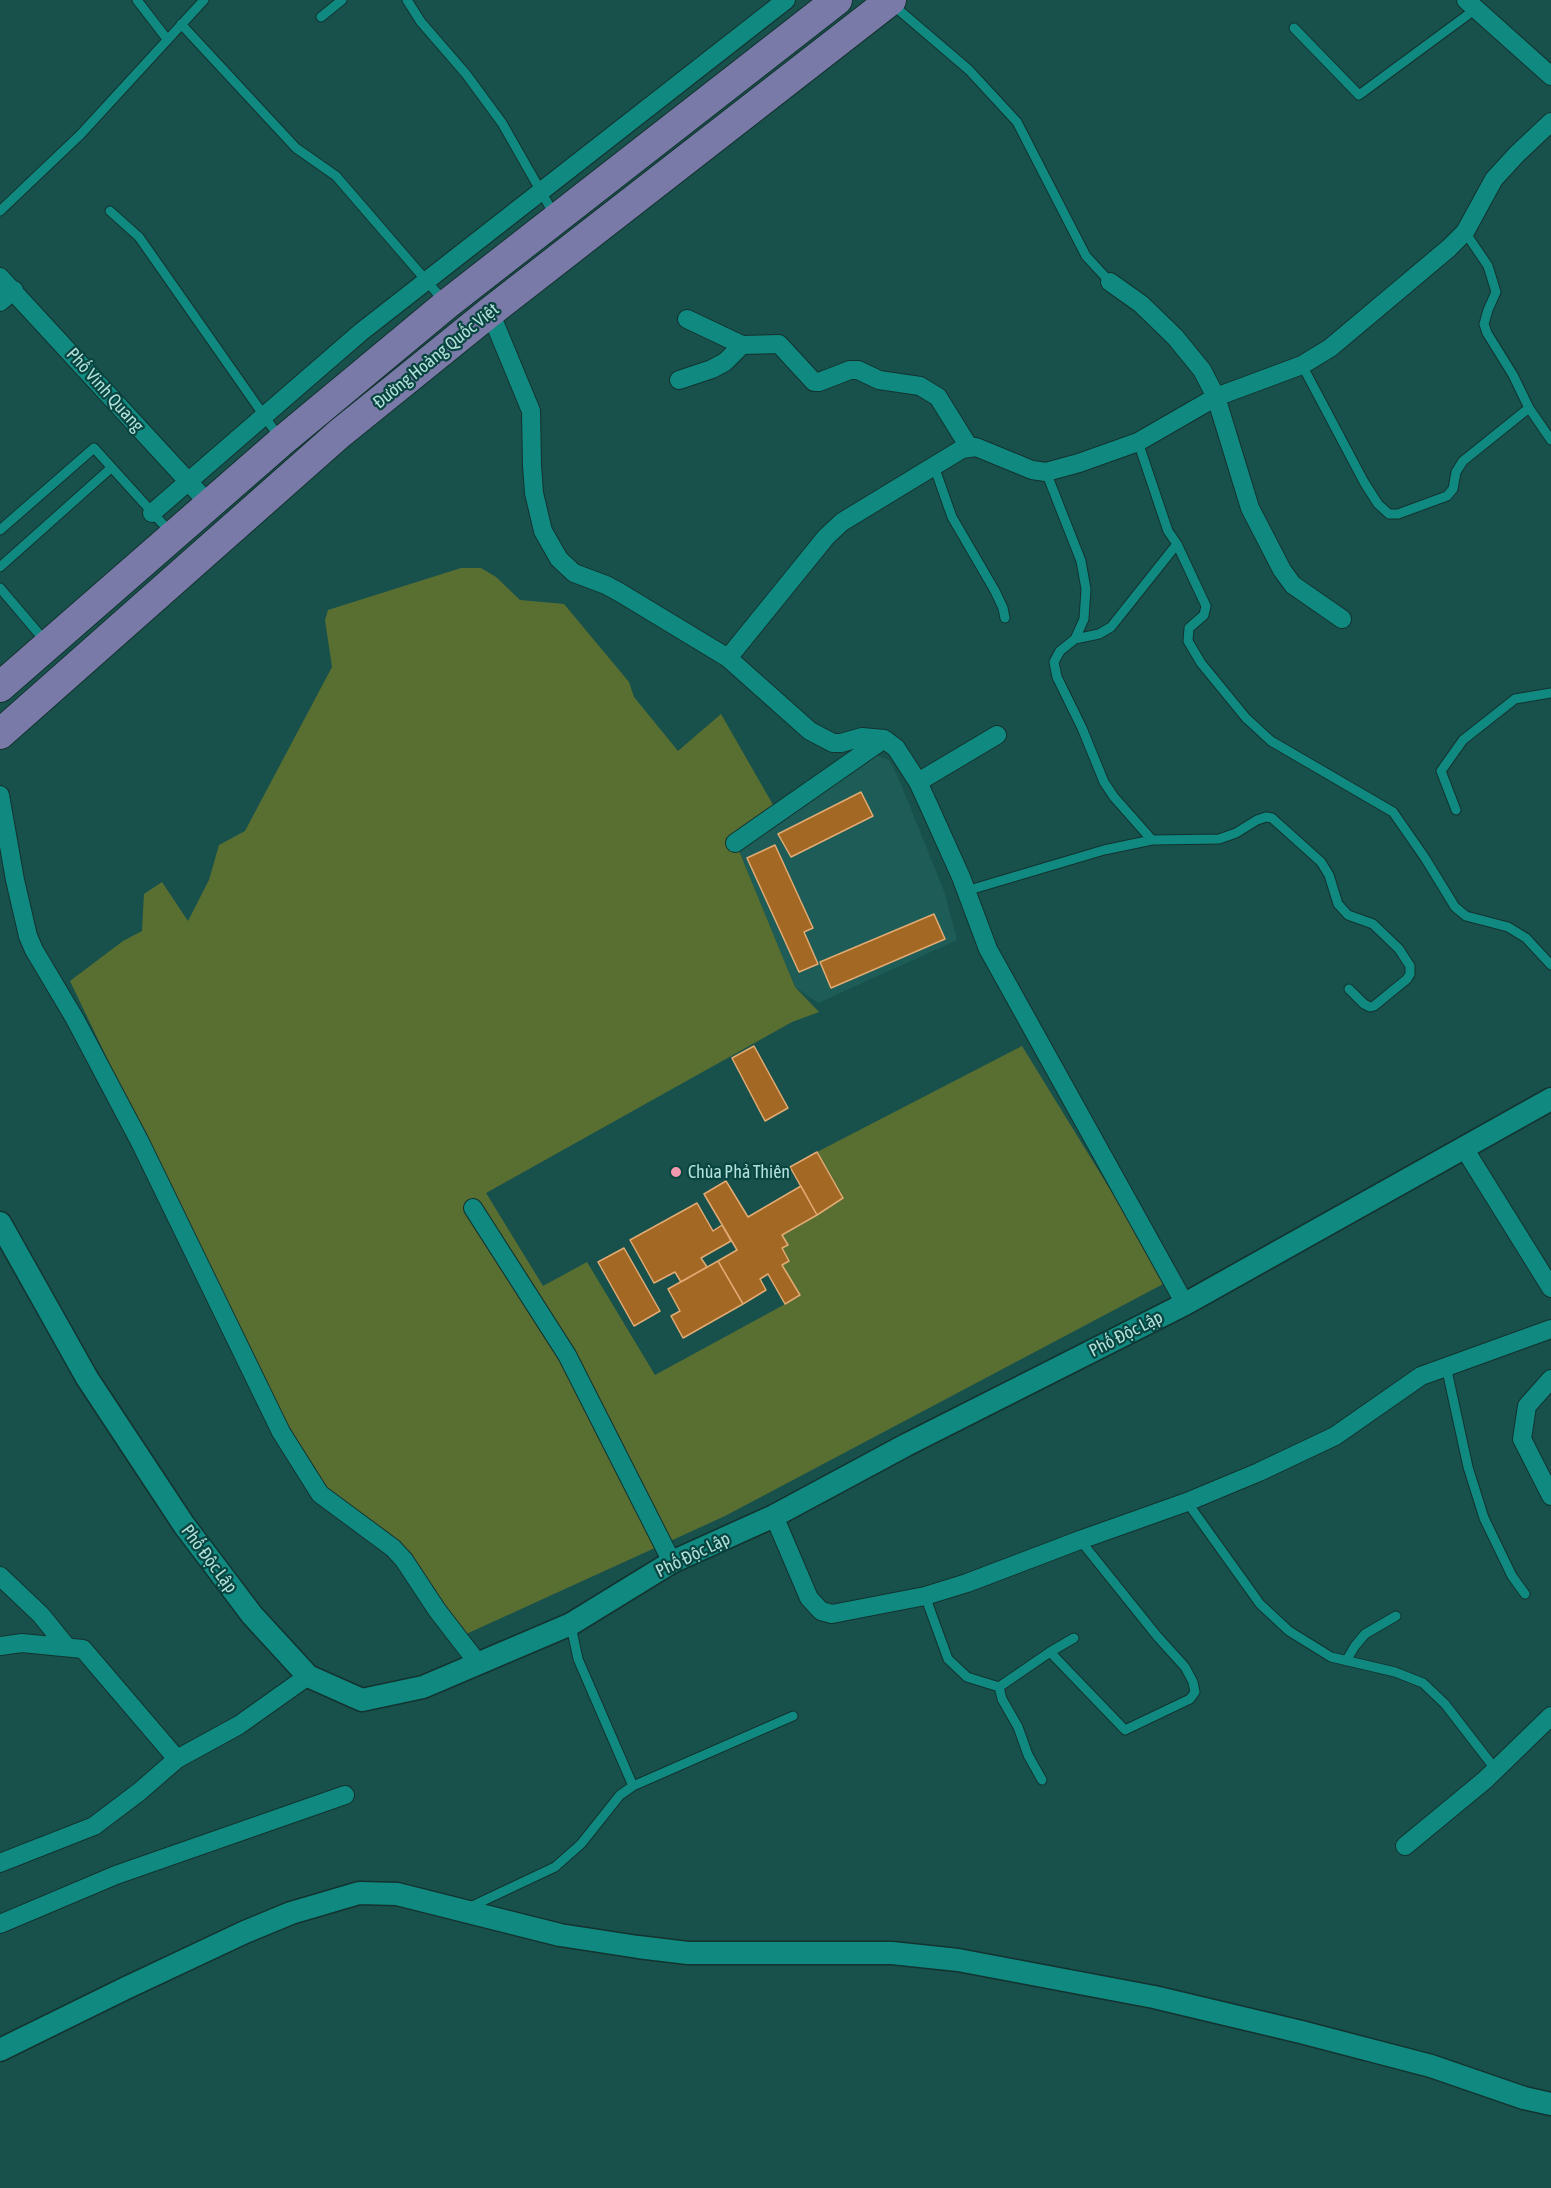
<!DOCTYPE html>
<meta charset="utf-8">
<style>
body{margin:0}
canvas{display:block;background:#18504b}
</style>
<canvas width="1551" height="2188"></canvas>
<script>
const ctx = document.querySelector('canvas').getContext('2d');
ctx.lineJoin = 'round';
function paint(path, color) { ctx.fillStyle = color; ctx.fill(path, 'evenodd'); }
const poly = rows => new Path2D(rows.map(r => 'M' + r).join(''));
function trace(path, color, width, dash) { ctx.strokeStyle = color; ctx.lineWidth = width; ctx.lineCap = dash ? 'butt' : 'round'; ctx.setLineDash(dash || []); ctx.stroke(path); }
function label(font, color, halo, rows, align = 'center') {
  ctx.font = font + ' "Asap Condensed",sans-serif'; ctx.lineWidth = 4.5; ctx.setLineDash([]); ctx.textBaseline = 'middle'; ctx.strokeStyle = halo; ctx.fillStyle = color; for (const [text, x, y, turn = 0] of rows) {
    ctx.save(); ctx.translate(x, y); ctx.rotate((+turn || 0) * Math.PI / 180); ctx.textAlign = isNaN(turn) ? turn : align; if (halo) ctx.strokeText(text, 0, 0); ctx.fillText(text, 0, 0); ctx.restore();
  }
}
const built = poly([
 [875,755,889,760,898,777,945,894,957,940,818,1003,795,987,737,845]
]);
const green = poly([
 [461,568,481,568,496,577,520,600,564,604,629,682,634,697,678,751,721,714,776,810,737,846,795,987,819,1012,792,1022,486,1193,543,1286,587,1262,655,1375,800,1296,782,1265,789,1260,782,1248,788,1245,782,1235,843,1198,817,1152,1022,1046,1167,1282,725,1516,464,1635,328,1491,300,1451,229,1313,70,981,123,941,142,931,144,894,162,882,188,921,209,880,219,845,245,831,332,667,325,620,328,610]
]);
const building = poly([
 [861,792,873,816,791,857,778,834,861,792],
 [775,845,813,928,804,932,818,964,799,972,747,858,775,845],
 [934,914,945,939,831,988,820,962,934,914],
 [754,1046,788,1108,765,1121,732,1058,754,1046],
 [817,1152,843,1198,817,1215,790,1167,817,1152],
 [726,1181,748,1217,801,1186,817,1215,782,1235,788,1245,782,1248,789,1261,782,1265,800,1295,785,1304,768,1274,760,1279,766,1290,743,1304,718,1261,737,1250,704,1194,726,1181],
 [697,1203,713,1231,722,1225,731,1241,701,1258,707,1267,681,1282,675,1272,654,1283,630,1240,697,1203],
 [624,1248,660,1311,634,1326,598,1262,624,1248],
 [718,1261,743,1304,683,1338,671,1316,680,1311,668,1289,718,1261]
]);
const service = poly([
 [137,0,167,39],
 [407,0,421,22,466,74,502,123,555,216],
 [893,5,969,70,1017,122,1086,256,1110,282],
 [321,17,342,0],
 [181,24,296,148,336,176,443,300],
 [1294,28,1359,95,1477,8],
 [0,211,81,134,204,0],
 [110,211,139,237,279,437],
 [1465,232,1488,266,1496,292,1488,310,1484,324,1487,333,1513,375,1529,408,1551,440],
 [1302,365,1364,482,1378,504,1389,514,1398,514,1447,496,1453,489,1456,472,1463,461,1529,408],
 [1138,442,1168,531,1177,544,1206,606,1204,615,1189,628,1188,641,1201,663,1246,718,1271,741,1393,812,1425,858,1455,907,1466,916,1508,927,1526,938,1551,965],
 [934,466,952,517,995,591,1003,608,1005,618],
 [1046,472,1081,561,1086,589,1084,619,1075,639],
 [0,530,94,448,171,533],
 [0,567,111,468],
 [0,588,45,641],
 [1456,810,1441,771,1463,740,1515,699,1551,693],
 [1152,840,1114,797,1104,782,1082,728,1057,677,1054,662,1060,651,1075,639,1099,634,1111,627,1177,544],
 [966,891,1104,850,1152,840,1219,839,1236,833,1257,820,1266,817,1272,818,1321,862,1329,875,1338,904,1348,915,1373,924,1399,949,1410,966,1410,974,1407,979,1374,1006,1370,1007,1364,1004,1349,989],
 [1446,1366,1468,1467,1484,1518,1512,1576,1525,1594],
 [1187,1502,1260,1604,1289,1631,1331,1657,1395,1672,1423,1683,1445,1704,1496,1770],
 [925,1596,948,1659,967,1677,999,1687,1002,1699,1018,1727,1028,1755,1042,1780],
 [571,1626,578,1659,633,1786],
 [1050,1652,1125,1730,1190,1699,1195,1692,1193,1682,1185,1667,1157,1636,1080,1540],
 [1346,1661,1355,1646,1365,1634,1396,1616],
 [999,1687,1050,1652,1074,1638],
 [468,1908,555,1867,581,1844,620,1795,633,1786,793,1716]
]);
const minor = poly([
 [1466,0,1551,76],
 [0,277,209,504],
 [1110,282,1141,304,1175,337,1202,370,1216,397,1250,508,1282,570,1293,585,1342,619],
 [0,302,14,290],
 [490,312,531,411,532,465,534,493,543,531,559,559,574,573,606,585,619,592,728,658,810,731,833,743,841,743,862,737,884,739,896,748,918,782,929,806,961,877,988,949,1185,1304],
 [687,319,742,345,779,344,814,382,819,382,850,370,858,370,879,380,920,386,938,397,969,447],
 [679,380,712,369,725,362,742,345],
 [152,513,361,332,786,0],
 [728,658,826,537,842,522,962,449,976,447,1032,470,1046,472,1079,463,1138,442,1216,397,1302,365,1330,348,1449,248,1465,232,1494,179,1517,154,1551,122],
 [918,782,997,735],
 [0,795,15,880,28,936,34,950,75,1019,140,1142,281,1432,320,1494,393,1548,404,1560,437,1610,477,1662],
 [735,843,884,739],
 [1464,1148,1551,1288],
 [473,1208,567,1355,672,1562],
 [1551,1379,1527,1406,1522,1439,1551,1496],
 [774,1516,809,1598,821,1611,832,1614,925,1596,967,1583,1080,1540,1187,1502,1259,1472,1335,1436,1421,1376,1551,1329],
 [0,1576,41,1615,66,1646],
 [0,1646,22,1643,83,1649,177,1759],
 [1405,1846,1485,1780,1551,1716],
 [0,1863,94,1826,139,1792,177,1759,239,1725,308,1676],
 [0,1924,116,1875,345,1795]
]);
const tertiary = poly([
 [0,1223,87,1378,184,1525,252,1615,308,1676,362,1700,423,1687,571,1624,672,1562,774,1516,906,1445,1185,1304,1551,1099],
 [0,2050,126,1988,245,1932,291,1913,359,1893,397,1894,560,1935,638,1947,688,1953,892,1953,958,1960,1154,1997,1301,2032,1431,2066,1524,2098,1551,2104]
]);
const trunk = poly([
 [0,687,282,441,447,304,837,0],
 [0,734,339,434,490,312,891,0]
]);
const markers = [
 [676,1172,6,"#f29aad"]
];
const streetNames = [
 ["Đường Hoàng Quốc Việt",436,356,-39],
 ["Phố Vinh Quang",105,390,48],
 ["Phố Độc Lập",1126,1334,-27],
 ["Phố Độc Lập",693,1555,-26],
 ["Phố Độc Lập",209,1559,53]
];
const poiNames = [
 ["Chùa Phả Thiên",688,1172]
];
paint(built, '#1e5d57');
paint(green, '#596f32');
paint(building, '#a36824');
trace(building, '#e2ab73', 1.5);
trace(service, '#12332f', 11);
trace(minor, '#12332f', 20);
trace(tertiary, '#12332f', 25);
trace(trunk, '#12332f', 32);
trace(service, '#108980', 9);
trace(minor, '#108980', 18);
trace(tertiary, '#108980', 22);
trace(trunk, '#7a7aa9', 30);
for (const [x, y, r, color] of markers) { const dot = new Path2D(); dot.arc(x, y, r, 0, 2 * Math.PI); ctx.fillStyle = color; ctx.fill(dot); trace(dot, '#094540', 2); }
label('18px', '#b2e0da', '#094540', streetNames);
label('18px', '#b2e0da', '#094540', poiNames, 'left');
</script>
